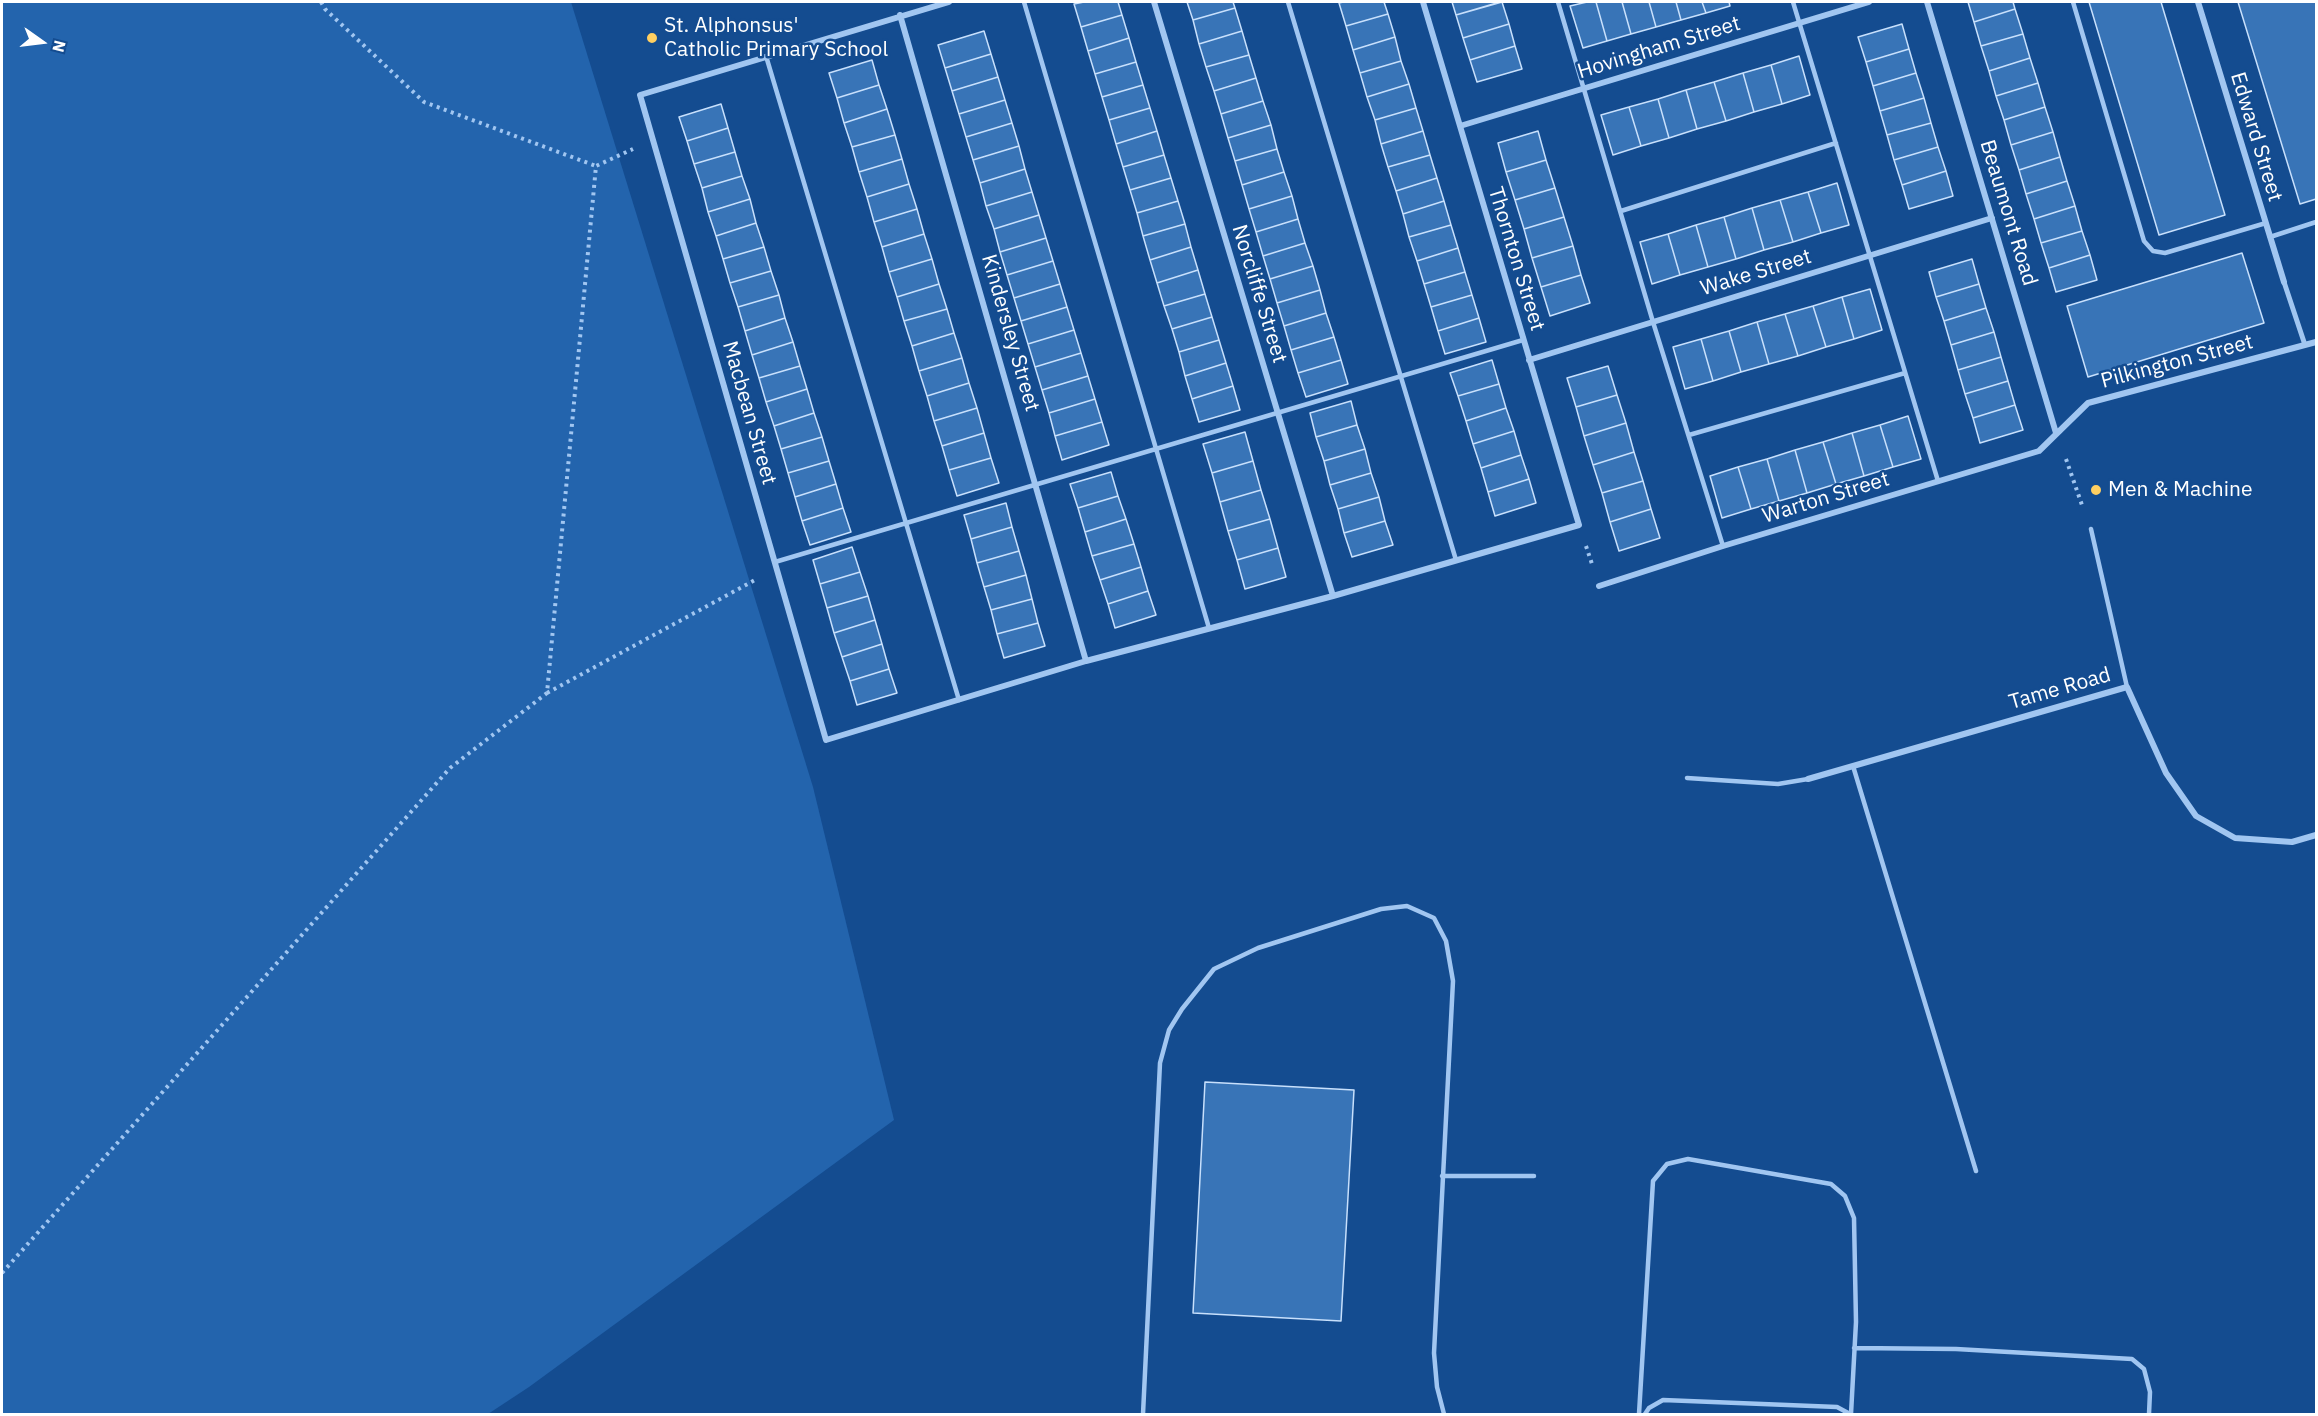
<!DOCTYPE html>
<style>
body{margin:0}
#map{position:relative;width:2318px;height:1416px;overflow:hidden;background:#144c90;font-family:"IBM Plex Sans",sans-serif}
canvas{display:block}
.frame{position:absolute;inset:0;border:3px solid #fff;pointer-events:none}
.north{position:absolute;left:12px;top:12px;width:60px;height:60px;-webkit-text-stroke:4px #144c90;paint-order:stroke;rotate:104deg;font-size:16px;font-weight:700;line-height:24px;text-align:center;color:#fff}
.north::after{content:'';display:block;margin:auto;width:21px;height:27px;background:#fff;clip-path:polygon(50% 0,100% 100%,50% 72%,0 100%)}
</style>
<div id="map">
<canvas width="2318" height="1416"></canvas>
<div class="frame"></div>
<div class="north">N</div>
</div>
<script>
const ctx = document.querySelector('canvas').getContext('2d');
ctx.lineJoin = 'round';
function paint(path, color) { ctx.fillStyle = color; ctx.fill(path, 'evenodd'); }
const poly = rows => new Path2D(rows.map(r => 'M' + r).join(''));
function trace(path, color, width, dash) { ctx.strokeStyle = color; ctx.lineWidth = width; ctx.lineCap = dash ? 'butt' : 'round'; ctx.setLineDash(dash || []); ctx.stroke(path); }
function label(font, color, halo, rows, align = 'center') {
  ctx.font = font + ' "IBM Plex Sans",sans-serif'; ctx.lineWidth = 5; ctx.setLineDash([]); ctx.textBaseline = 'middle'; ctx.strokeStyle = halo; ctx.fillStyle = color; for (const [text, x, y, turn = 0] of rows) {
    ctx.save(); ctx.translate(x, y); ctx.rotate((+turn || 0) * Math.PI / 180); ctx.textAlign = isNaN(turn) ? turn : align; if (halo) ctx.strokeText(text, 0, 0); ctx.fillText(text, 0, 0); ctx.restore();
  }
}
const green = poly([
 [2,2,571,2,813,787,894,1120,529,1387,488,1414,2,1414]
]);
const building = poly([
 [1084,2,1118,2,1122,15,1081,27,1074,4,1084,2],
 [1187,2,1233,2,1235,8,1193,20,1187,2],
 [1343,2,1384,2,1388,14,1346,26,1339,3,1343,2],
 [1452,2,1500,2,1456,15,1452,2],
 [1502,2,1509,24,1463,38,1456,15,1502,2],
 [1587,2,1596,2,1607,41,1583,48,1570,6,1587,2],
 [1596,2,1622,2,1631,34,1607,41,1596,2],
 [1622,2,1649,2,1656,27,1631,34,1622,2],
 [1649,2,1676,2,1681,20,1656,27,1649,2],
 [1676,2,1702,2,1706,13,1681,20,1676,2],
 [1702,2,1729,2,1730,6,1706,13,1702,2],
 [1968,2,2013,2,2015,9,1974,22,1968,2],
 [2089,2,2161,2,2225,215,2159,235,2089,2],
 [2238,2,2316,2,2316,199,2300,204,2238,2],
 [1235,8,1242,31,1199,44,1193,20,1235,8],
 [2015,9,2023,34,1981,46,1974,22,2015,9],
 [1388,14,1395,37,1353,50,1346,26,1388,14],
 [1122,15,1129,38,1088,51,1081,27,1122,15],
 [1509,24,1515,46,1470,60,1463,38,1509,24],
 [1902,24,1909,49,1866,62,1858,37,1902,24],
 [984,31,991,54,945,68,938,45,984,31],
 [1242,31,1249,55,1206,67,1199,44,1242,31],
 [2023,34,2030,58,1989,71,1981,46,2023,34],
 [1395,37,1401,61,1360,73,1353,50,1395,37],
 [1129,38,1136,62,1095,74,1088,51,1129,38],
 [1515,46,1522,69,1477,82,1470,60,1515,46],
 [1909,49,1916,73,1873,86,1866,62,1909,49],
 [991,54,998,77,952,91,945,68,991,54],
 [1249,55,1256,78,1214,91,1206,67,1249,55],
 [1799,56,1810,95,1782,104,1771,65,1799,56],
 [2030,58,2038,83,1996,96,1989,71,2030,58],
 [872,60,879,85,837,98,829,73,872,60],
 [1401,61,1409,84,1367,97,1360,73,1401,61],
 [1136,62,1143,85,1102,97,1095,74,1136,62],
 [1771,65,1782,104,1754,112,1743,73,1771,65],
 [1743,73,1754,112,1726,121,1714,82,1743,73],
 [1916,73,1924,98,1880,111,1873,86,1916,73],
 [998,77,1005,100,959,114,952,91,998,77],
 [1256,78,1263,101,1221,114,1214,91,1256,78],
 [1714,82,1726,121,1697,129,1686,90,1714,82],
 [2038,83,2045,107,2004,120,1996,96,2038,83],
 [1409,84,1416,108,1375,120,1367,97,1409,84],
 [879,85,887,109,844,123,837,98,879,85],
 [1143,85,1150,108,1109,120,1102,97,1143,85],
 [1686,90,1697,129,1669,138,1658,99,1686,90],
 [1924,98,1931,123,1887,135,1880,111,1924,98],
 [1658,99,1669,138,1641,146,1629,107,1658,99],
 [1005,100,1012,123,966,137,959,114,1005,100],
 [1263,101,1271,125,1228,138,1221,114,1263,101],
 [721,104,728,128,687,141,679,117,721,104],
 [1629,107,1641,146,1613,155,1601,115,1629,107],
 [2045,107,2053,132,2011,145,2004,120,2045,107],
 [1150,108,1157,131,1116,144,1109,120,1150,108],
 [1416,108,1423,131,1381,144,1375,120,1416,108],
 [887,109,895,135,852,147,844,123,887,109],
 [1012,123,1019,146,973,160,966,137,1012,123],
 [1931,123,1938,147,1894,160,1887,135,1931,123],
 [1271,125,1277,149,1235,161,1228,138,1271,125],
 [728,128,735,152,694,164,687,141,728,128],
 [1157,131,1164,155,1123,167,1116,144,1157,131],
 [1423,131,1430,155,1388,167,1381,144,1423,131],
 [1538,131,1546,160,1506,172,1498,143,1538,131],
 [2053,132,2060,157,2019,170,2011,145,2053,132],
 [895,135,902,159,859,172,852,147,895,135],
 [1019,146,1025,169,980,183,973,160,1019,146],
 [1938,147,1946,171,1902,185,1894,160,1938,147],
 [1277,149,1284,172,1242,185,1235,161,1277,149],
 [735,152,742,176,702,188,694,164,735,152],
 [1164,155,1171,178,1130,190,1123,167,1164,155],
 [1430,155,1437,178,1396,191,1388,167,1430,155],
 [2060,157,2067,181,2026,194,2019,170,2060,157],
 [902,159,909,184,867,197,859,172,902,159],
 [1546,160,1555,188,1515,200,1506,172,1546,160],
 [1025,169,1032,192,986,206,980,183,1025,169],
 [1946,171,1953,196,1909,209,1902,185,1946,171],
 [1284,172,1292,196,1249,209,1242,185,1284,172],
 [742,176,750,199,708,212,702,188,742,176],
 [1171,178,1178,201,1137,213,1130,190,1171,178],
 [1437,178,1444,201,1403,214,1396,191,1437,178],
 [2067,181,2075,206,2034,219,2026,194,2067,181],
 [1837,183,1849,225,1821,233,1808,192,1837,183],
 [909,184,917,209,874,222,867,197,909,184],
 [1555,188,1564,217,1524,229,1515,200,1555,188],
 [1032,192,1039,215,994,229,986,206,1032,192],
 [1808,192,1821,233,1793,242,1780,200,1808,192],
 [1292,196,1298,219,1256,232,1249,209,1292,196],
 [750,199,756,223,716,236,708,212,750,199],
 [1780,200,1793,242,1764,250,1752,208,1780,200],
 [1178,201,1185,224,1143,236,1137,213,1178,201],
 [1444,201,1451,225,1409,237,1403,214,1444,201],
 [2075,206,2082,231,2041,243,2034,219,2075,206],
 [1752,208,1764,250,1736,259,1724,217,1752,208],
 [917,209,924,234,882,247,874,222,917,209],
 [1039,215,1046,238,1000,252,994,229,1039,215],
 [1564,217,1573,246,1532,258,1524,229,1564,217],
 [1724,217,1736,259,1708,267,1696,225,1724,217],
 [1298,219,1305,243,1263,256,1256,232,1298,219],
 [756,223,764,247,723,259,716,236,756,223],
 [1185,224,1191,247,1150,260,1143,236,1185,224],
 [1451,225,1458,248,1417,261,1409,237,1451,225],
 [1696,225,1708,267,1680,275,1668,234,1696,225],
 [2082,231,2090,255,2049,268,2041,243,2082,231],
 [924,234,932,259,889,272,882,247,924,234],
 [1668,234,1680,275,1652,284,1640,242,1668,234],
 [1046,238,1053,261,1007,275,1000,252,1046,238],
 [1305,243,1313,266,1270,279,1263,256,1305,243],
 [1573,246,1581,275,1541,287,1532,258,1573,246],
 [764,247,771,271,730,283,723,259,764,247],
 [1191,247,1198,270,1157,283,1150,260,1191,247],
 [1458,248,1465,272,1424,284,1417,261,1458,248],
 [2242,253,2264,323,2088,377,2067,306,2242,253],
 [2090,255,2097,280,2056,292,2049,268,2090,255],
 [932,259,939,284,897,297,889,272,932,259],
 [1972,259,1979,284,1936,297,1929,272,1972,259],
 [1053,261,1060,284,1014,298,1007,275,1053,261],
 [1313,266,1320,290,1277,303,1270,279,1313,266],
 [1198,270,1205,294,1164,306,1157,283,1198,270],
 [771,271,779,295,738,307,730,283,771,271],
 [1465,272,1472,295,1431,307,1424,284,1465,272],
 [1581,275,1590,303,1550,316,1541,287,1581,275],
 [939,284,947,309,904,321,897,297,939,284],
 [1060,284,1067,307,1021,321,1014,298,1060,284],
 [1979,284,1986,308,1944,321,1936,297,1979,284],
 [1870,289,1882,330,1854,339,1842,297,1870,289],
 [1320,290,1326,313,1284,326,1277,303,1320,290],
 [1205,294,1212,317,1172,329,1164,306,1205,294],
 [779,295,785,318,745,331,738,307,779,295],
 [1472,295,1479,318,1438,331,1431,307,1472,295],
 [1842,297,1854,339,1826,347,1813,306,1842,297],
 [1813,306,1826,347,1798,356,1785,314,1813,306],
 [1067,307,1074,330,1028,344,1021,321,1067,307],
 [1986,308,1994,332,1951,345,1944,321,1986,308],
 [947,309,954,333,912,346,904,321,947,309],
 [1326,313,1334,337,1291,350,1284,326,1326,313],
 [1785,314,1798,356,1769,364,1757,322,1785,314],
 [1212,317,1219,340,1179,352,1172,329,1212,317],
 [785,318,793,342,752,355,745,331,785,318],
 [1479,318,1486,342,1445,354,1438,331,1479,318],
 [1757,322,1769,364,1741,372,1729,331,1757,322],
 [1074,330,1081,353,1035,367,1028,344,1074,330],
 [1729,331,1741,372,1713,381,1701,339,1729,331],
 [1994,332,2001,357,1958,370,1951,345,1994,332],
 [954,333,962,358,919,371,912,346,954,333],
 [1334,337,1341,360,1298,373,1291,350,1334,337],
 [1701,339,1713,381,1685,389,1673,347,1701,339],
 [1219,340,1226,363,1185,376,1179,352,1219,340],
 [793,342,800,366,759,378,752,355,793,342],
 [1081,353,1088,376,1042,390,1035,367,1081,353],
 [2001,357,2008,381,1965,394,1958,370,2001,357],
 [962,358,969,383,927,396,919,371,962,358],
 [1341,360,1348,384,1306,397,1298,373,1341,360],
 [1492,360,1499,384,1458,396,1450,373,1492,360],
 [1226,363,1233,386,1192,399,1185,376,1226,363],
 [800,366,807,389,766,402,759,378,800,366],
 [1608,366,1617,395,1576,407,1567,378,1608,366],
 [1088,376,1095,399,1049,413,1042,390,1088,376],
 [2008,381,2015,405,1973,418,1965,394,2008,381],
 [969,383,977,408,934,421,927,396,969,383],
 [1499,384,1506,408,1466,421,1458,396,1499,384],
 [1233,386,1240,410,1199,422,1192,399,1233,386],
 [807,389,814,413,774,426,766,402,807,389],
 [1617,395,1626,423,1584,436,1576,407,1617,395],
 [1095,399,1102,422,1055,436,1049,413,1095,399],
 [1351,401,1357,425,1316,437,1310,413,1351,401],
 [2015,405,2023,430,1980,443,1973,418,2015,405],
 [977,408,984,433,942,446,934,421,977,408],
 [1506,408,1514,431,1473,444,1466,421,1506,408],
 [814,413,822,437,781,449,774,426,814,413],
 [1908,416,1921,459,1893,467,1880,425,1908,416],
 [1102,422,1109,445,1062,460,1055,436,1102,422],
 [1626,423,1634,452,1593,465,1584,436,1626,423],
 [1357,425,1365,449,1324,461,1316,437,1357,425],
 [1880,425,1893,467,1864,476,1852,433,1880,425],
 [1514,431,1521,455,1481,468,1473,444,1514,431],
 [1245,432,1253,461,1212,473,1203,444,1245,432],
 [984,433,991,458,949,470,942,446,984,433],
 [1852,433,1864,476,1836,484,1823,442,1852,433],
 [822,437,829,461,788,473,781,449,822,437],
 [1823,442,1836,484,1807,493,1795,450,1823,442],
 [1365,449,1371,473,1330,485,1324,461,1365,449],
 [1795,450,1807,493,1779,501,1767,459,1795,450],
 [1634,452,1643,481,1602,493,1593,465,1634,452],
 [1521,455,1529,479,1488,492,1481,468,1521,455],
 [991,458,999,483,957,496,949,470,991,458],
 [1767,459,1779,501,1751,509,1738,467,1767,459],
 [829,461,836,484,795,497,788,473,829,461],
 [1253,461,1261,490,1220,502,1212,473,1253,461],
 [1738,467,1751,509,1722,518,1710,476,1738,467],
 [1111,472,1118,496,1078,508,1070,484,1111,472],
 [1371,473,1379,497,1338,509,1330,485,1371,473],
 [1529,479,1536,503,1495,516,1488,492,1529,479],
 [1643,481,1651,509,1610,522,1602,493,1643,481],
 [836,484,843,508,802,521,795,497,836,484],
 [1261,490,1270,519,1228,531,1220,502,1261,490],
 [1118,496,1126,519,1085,532,1078,508,1118,496],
 [1379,497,1385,521,1344,533,1338,509,1379,497],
 [1006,503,1012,527,971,539,964,515,1006,503],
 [843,508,851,532,810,545,802,521,843,508],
 [1651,509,1660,538,1619,551,1610,522,1651,509],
 [1126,519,1134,544,1092,556,1085,532,1126,519],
 [1270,519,1278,548,1237,560,1228,531,1270,519],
 [1385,521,1393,545,1352,557,1344,533,1385,521],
 [1012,527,1019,551,977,563,971,539,1012,527],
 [1134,544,1141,567,1100,580,1092,556,1134,544],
 [852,547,860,572,820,584,813,560,852,547],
 [1278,548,1286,577,1245,589,1237,560,1278,548],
 [1019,551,1026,575,984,587,977,563,1019,551],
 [1141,567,1148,591,1108,604,1100,580,1141,567],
 [860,572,868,596,827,608,820,584,860,572],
 [1026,575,1032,599,991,610,984,587,1026,575],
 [1148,591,1156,615,1115,628,1108,604,1148,591],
 [868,596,875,620,834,633,827,608,868,596],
 [1032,599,1038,623,997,634,991,610,1032,599],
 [875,620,882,644,842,657,834,633,875,620],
 [1038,623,1045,646,1004,658,997,634,1038,623],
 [882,644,889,669,850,681,842,657,882,644],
 [889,669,897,693,857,705,850,681,889,669],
 [1205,1082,1354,1090,1341,1321,1193,1313,1205,1082]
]);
const path = poly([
 [321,2,325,9,424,102,596,166],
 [2066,459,2083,508],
 [1586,546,1592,564],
 [547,693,755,580],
 [2,1273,450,768,547,693,596,166,633,149]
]);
const service = poly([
 [1024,2,1209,628],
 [1288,2,1456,560],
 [1558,2,1653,322,1723,546],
 [1793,2,1938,481],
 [2073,2,2144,241,2153,251,2165,253,2266,223],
 [766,56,959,700],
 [1621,211,1836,143],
 [2270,237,2316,222],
 [1689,435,1905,373],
 [2091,529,2127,687],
 [775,562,1523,340],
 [1853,766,1976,1171],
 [1687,778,1778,784,1808,779],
 [1442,1176,1534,1176],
 [1854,1348,1956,1349,2132,1359,2144,1369,2150,1392,2149,1414],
 [1143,1414,1160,1063,1169,1030,1182,1009,1214,969,1258,948,1381,909,1407,906,1434,918,1446,941,1453,981,1434,1353,1437,1387,1444,1414],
 [1639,1414,1653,1181,1667,1164,1688,1159,1831,1184,1845,1196,1854,1218,1856,1322,1851,1414],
 [1645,1414,1649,1408,1663,1400,1837,1407,1850,1414]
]);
const pedestrian = poly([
 [2284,282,2305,345]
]);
const minor = poly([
 [949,2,640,95,826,740,1086,661,1333,596,1579,525,1423,2],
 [1154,2,1333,596],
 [1927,2,2056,433],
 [2198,2,2284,282],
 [900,15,1086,661],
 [1460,126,1869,2],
 [1529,360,1992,218],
 [1599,586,1723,546,2039,451,2088,403,2316,342],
 [1808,779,2127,687,2166,773,2196,816,2235,838,2292,842,2316,835]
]);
const markers = [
 [652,38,6,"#ffcf61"],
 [2096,490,6,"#ffcf61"]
];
const poiNames = [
 ["St. Alphonsus'",664,26],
 ["Catholic Primary School",664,50],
 ["Men & Machine",2108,490]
];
const streetNames = [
 ["Hovingham Street",1659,48,-17],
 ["Edward Street",2256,137,73],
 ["Beaumont Road",2008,213,73],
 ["Thornton Street",1516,259,73],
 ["Wake Street",1756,273,-17],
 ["Norcliffe Street",1259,294,73],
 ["Kindersley Street",1010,333,74],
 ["Pilkington Street",2177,362,-15],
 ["Macbean Street",749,413,74],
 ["Warton Street",1826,498,-17],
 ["Tame Road",2060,689,-16]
];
paint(green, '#2364ad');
paint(building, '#3874b7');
trace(building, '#c8e0fc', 1.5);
trace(path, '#a1c6f1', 4, [3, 4.5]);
trace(service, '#a1c6f1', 4.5);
trace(pedestrian, '#a1c6f1', 5);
trace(minor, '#a1c6f1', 6);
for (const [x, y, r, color] of markers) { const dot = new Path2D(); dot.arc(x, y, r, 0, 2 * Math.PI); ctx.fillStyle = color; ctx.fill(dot); trace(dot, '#144c90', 2); }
label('21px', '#fff', '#144c90', poiNames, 'left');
label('21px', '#fff', '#144c90', streetNames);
</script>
